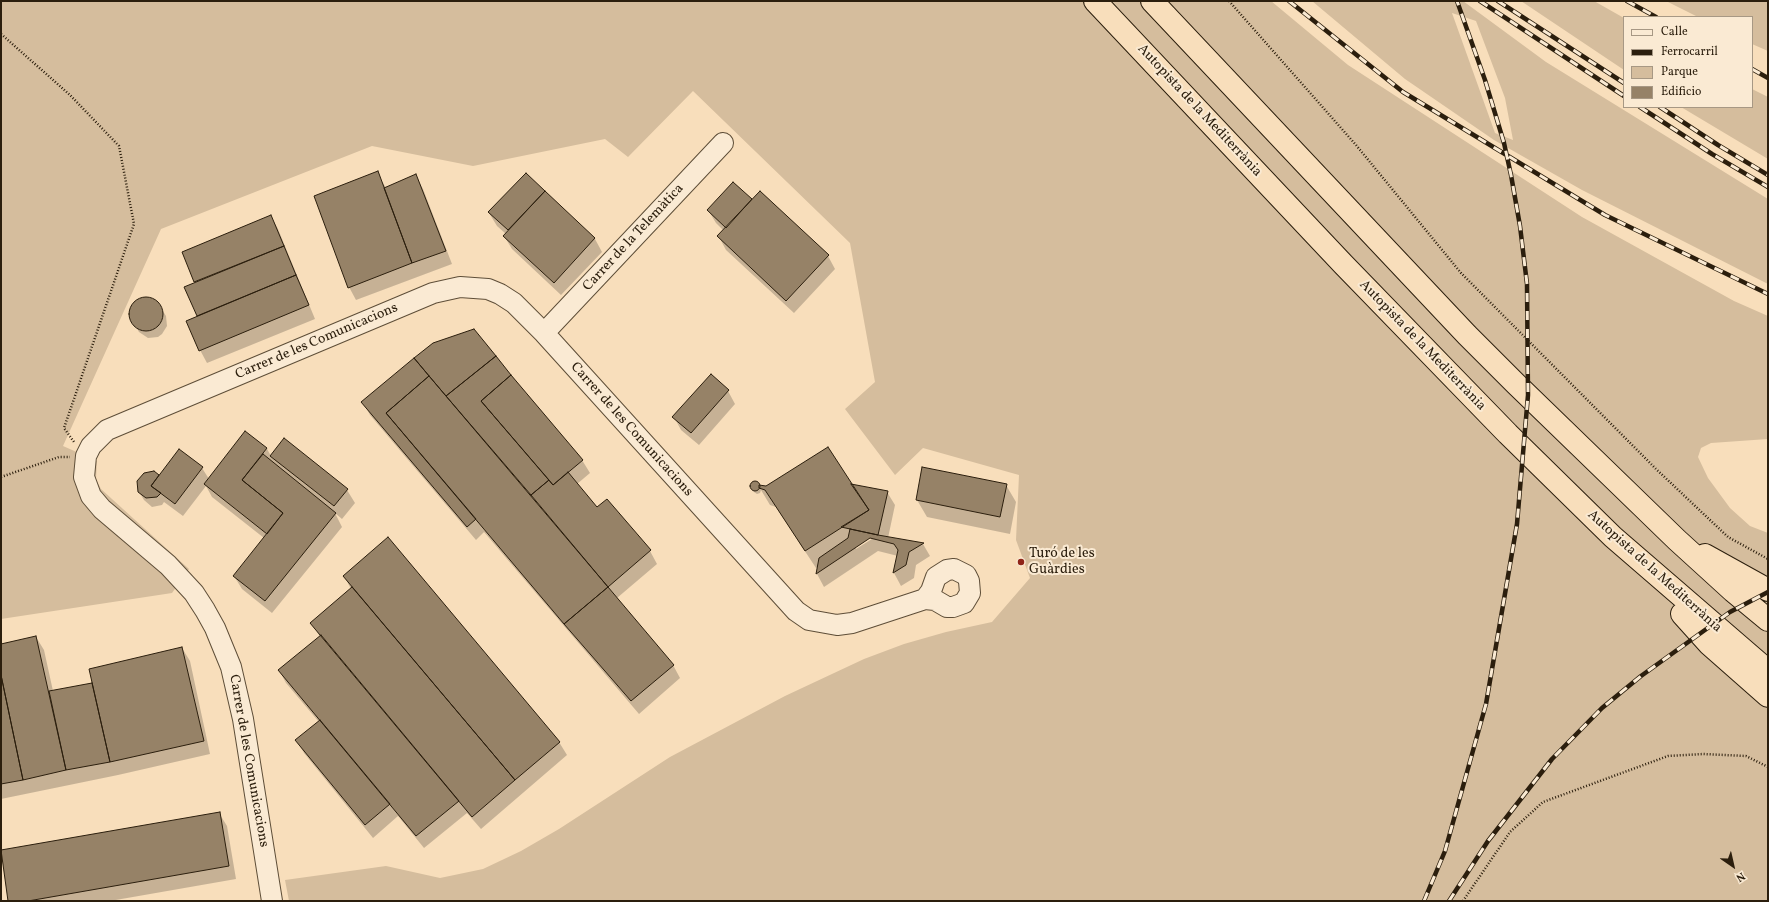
<!DOCTYPE html>
<meta charset="utf-8">
<style>
body{margin:0}
#map{position:relative;width:1769px;height:902px;overflow:hidden;background:#f8debb;font-family:Vollkorn,serif}
canvas{display:block}
.frame{position:absolute;inset:0;border:2px solid #2b1e0d;pointer-events:none}
.legend{position:absolute;left:1623px;top:16px;width:130px;height:92px;box-sizing:border-box;background:#faead3;border:1px solid #a79884;margin:0;padding:5px 7px;list-style:none;font-size:12px;color:#2b1e0d}
.legend li{display:flex;align-items:center;gap:8px;height:20px}
.legend b{width:20px;border:1px solid #a79884}
.north{position:absolute;left:1713px;top:846px;width:40px;height:40px;-webkit-text-stroke:3px #faead3;paint-order:stroke;rotate:146deg;font-size:11px;font-weight:700;line-height:16px;text-align:center;color:#2b1e0d}
.north::after{content:'';display:block;margin:auto;width:14px;height:18px;background:#2b1e0d;clip-path:polygon(50% 0,100% 100%,50% 72%,0 100%)}
</style>
<div id="map">
<canvas width="1769" height="902"></canvas>
<div class="frame"></div>
<ul class="legend">
<li><b style="height:5px;background:#faead3"></b>Calle</li>
<li><b style="height:5px;background:#2b1e0d"></b>Ferrocarril</li>
<li><b style="height:11px;background:#d5bd9d"></b>Parque</li>
<li><b style="height:11px;background:#968267"></b>Edificio</li>
</ul>
<div class="north">N</div>
</div>
<script>
const ctx = document.querySelector('canvas').getContext('2d');
ctx.lineJoin = 'round';
function paint(path, color) { ctx.fillStyle = color; ctx.fill(path, 'evenodd'); }
const poly = rows => new Path2D(rows.map(r => 'M' + r).join(''));
function trace(path, color, width, dash) { ctx.strokeStyle = color; ctx.lineWidth = width; ctx.lineCap = dash ? 'butt' : 'round'; ctx.setLineDash(dash || []); ctx.stroke(path); }
function label(font, color, halo, rows, align = 'center') {
  ctx.font = font + ' Vollkorn,serif'; ctx.lineWidth = 4; ctx.setLineDash([]); ctx.textBaseline = 'middle'; ctx.strokeStyle = halo; ctx.fillStyle = color; for (const [text, x, y, turn = 0] of rows) {
    ctx.save(); ctx.translate(x, y); ctx.rotate((+turn || 0) * Math.PI / 180); ctx.textAlign = isNaN(turn) ? turn : align; if (halo) ctx.strokeText(text, 0, 0); ctx.fillText(text, 0, 0); ctx.restore();
  }
}
const green = poly([
 [1,1,1271,1,1348,65,1582,217,1734,301,1768,316,1768,439,1711,443,1701,448,1698,457,1708,478,1730,508,1750,526,1768,533,1768,901,289,901,285,880,386,866,440,878,483,869,521,851,559,829,670,757,785,696,864,659,904,644,946,632,992,622,1030,578,1016,540,1019,475,923,448,895,475,845,409,875,382,850,243,693,91,628,157,605,139,473,166,372,146,161,229,63,446,97,461,96,479,101,489,189,569,172,593,1,619],
 [1312,1,1463,1,1546,62,1768,199,1768,284,1582,190,1494,140,1405,79],
 [1452,13,1476,21,1505,98,1513,140,1495,133],
 [1521,1,1594,1,1624,18,1624,70],
 [1666,1,1768,1,1768,51,1752,44,1752,17,1698,17],
 [1752,89,1768,97,1768,159,1681,107,1752,107]
]);
const shadow = poly([
 [377,173,386,188,416,176,423,189,452,264,356,300,349,287],
 [526,175,595,239,602,252,561,295,512,249,504,236,506,234,497,226,489,213],
 [733,183,752,201,828,256,835,269,794,313,726,250,719,237,724,231,716,223,708,210],
 [271,216,278,229,315,319,207,363,200,350,198,317,186,287,196,283,183,253],
 [149,298,158,303,166,316,167,326,162,334,158,337,148,338,139,332,134,323,131,312,135,303,139,300],
 [473,330,582,460,590,473,577,484,597,508,650,551,657,564,617,598,673,665,680,678,639,714,484,532,476,540,370,415,363,402,433,344],
 [728,391,735,404,699,445,681,430,674,417],
 [245,433,267,449,271,456,347,490,355,503,342,519,335,513,342,527,272,613,242,589,234,576,264,538,212,497,206,486,183,516,164,502,162,505,152,507,144,500,139,492,154,472,159,476,202,468,209,479],
 [756,482,760,489,760,486,766,487,851,485,887,492,895,505,888,538,923,544,930,556,916,565,914,578,901,586,894,573,898,556,878,551,824,587,817,574,819,566,816,568,776,507,770,505,761,490,760,493,757,494,754,492,751,485],
 [873,535,875,537,856,549,856,546],
 [1006,485,1016,502,1010,534,927,517,917,500],
 [344,576,559,742,567,755,481,829,467,813,424,848,398,816,373,838,304,753,296,740,319,722,286,683,279,670,320,637,312,623,351,589],
 [36,637,44,650,53,691,93,683,182,648,190,661,210,754,118,775,1,799,1,644],
 [219,813,227,826,236,879,110,901,9,901,1,851]
]);
const building = poly([
 [378,171,412,263,348,288,314,196,378,171],
 [526,173,545,191,508,230,488,212,526,173],
 [416,174,446,251,412,263,384,188,416,174],
 [733,182,752,199,726,228,707,210,733,182],
 [545,191,595,238,554,283,503,236,545,191],
 [760,191,829,255,786,301,717,236,760,191],
 [271,215,284,246,194,282,182,252,271,215],
 [284,246,296,275,197,316,184,287,284,246],
 [296,275,309,305,199,351,186,321,296,275],
 '129 314a17 17 0 1 1 34 0a17 17 0 1 1-34 0Z',
 [474,329,496,356,446,396,414,358,433,343,474,329],
 [496,356,511,375,481,401,549,480,531,495,446,396,496,356],
 [414,358,429,376,386,413,476,519,467,527,361,402,414,358],
 [711,374,729,390,691,433,672,417,711,374],
 [511,375,583,460,553,485,481,401,511,375],
 [429,376,608,587,564,624,386,413,429,376],
 [245,431,267,448,242,480,283,513,267,534,204,484,245,431],
 [284,438,348,489,334,506,270,456,284,438],
 [828,447,869,510,805,551,765,490,759,488,759,485,766,486,828,447],
 [179,449,203,467,175,504,151,486,179,449],
 [263,454,336,513,265,601,233,576,283,513,242,480,263,454],
 [922,467,1007,484,1000,517,916,500,922,467],
 [154,471,159,475,151,486,161,493,157,497,146,498,138,492,137,481,144,473,154,471],
 [568,472,597,507,607,499,651,550,608,587,531,495,549,480,553,485,568,472],
 '750 486a5 5 0 1 1 10 0a5 5 0 1 1-10 0Z',
 [851,484,888,491,878,535,841,527,869,510,851,484],
 [850,529,878,535,924,543,909,552,906,565,893,573,898,550,894,544,870,538,816,574,819,558,848,538,850,529],
 [388,537,560,742,515,780,343,576,388,537],
 [352,587,515,780,472,817,310,623,352,587],
 [608,587,674,665,631,701,564,624,608,587],
 [321,635,459,801,416,836,278,670,321,635],
 [36,636,66,770,23,780,1,675,1,644,36,636],
 [182,647,204,741,110,762,89,669,182,647],
 [1,675,23,780,1,784,1,675],
 [92,683,110,762,66,770,49,691,92,683],
 [320,720,390,804,365,825,295,740,320,720],
 [220,812,229,866,28,901,8,901,1,850,220,812]
]);
const path = poly([
 [1229,1,1356,145,1461,273,1656,469,1728,537,1768,559],
 [1,34,70,95,119,146,134,224,64,428,74,442],
 [1,477,59,457,70,457],
 [1463,901,1510,832,1543,802,1668,756,1703,754,1746,756,1768,767]
]);
const minor = poly([
 [544,333,723,143],
 [954,569,966,575,969,581,970,593,964,603,953,607,947,607,935,600,925,599,931,591,936,577,947,570,954,569],
 [272,901,243,719,231,667,215,628,205,610,194,593,168,565,102,509,91,496,84,477,86,456,91,446,107,430,433,293,460,287,488,289,500,294,514,303,544,333,796,611,809,620,837,625,852,623,925,599]
]);
const highway = poly([
 [1095,1,1343,264,1508,434,1613,537,1768,671],
 [1152,1,1467,335,1516,384,1677,540,1733,591,1768,620],
 [1705,555,1768,590],
 [1682,614,1709,644,1768,696]
]);
const rail = poly([
 [1289,1,1403,92,1605,215,1768,294],
 [1480,1,1624,96],
 [1498,1,1624,83],
 [1627,1,1656,17],
 [1752,69,1768,78],
 [1640,107,1712,154,1768,187],
 [1660,107,1718,145,1768,175],
 [1424,901,1445,851,1486,704,1517,524,1528,395,1527,284,1520,226,1511,175,1504,143,1485,80,1457,1],
 [1449,901,1488,841,1552,759,1602,708,1641,676,1730,612,1768,592]
]);
const markers = [
 [1021,562,4,"#8f2418"]
];
const streetNames = [
 ["Autopista de la Mediterrània",1199,111,47],
 ["Carrer de la Telemàtica",634,238,-47],
 ["Carrer de les Comunicacions",317,342,-23],
 ["Autopista de la Mediterrània",1422,346,46],
 ["Carrer de les Comunicacions",631,430,48],
 ["Autopista de la Mediterrània",1654,572,42],
 ["Carrer de les Comunicacions",248,761,80]
];
const poiNames = [
 ["Turó de les",1029,554],
 ["Guàrdies",1029,570]
];
paint(green, '#d5bd9d');
paint(shadow, '#0003');
paint(building, '#968267');
trace(building, '#2b1e0d', 1);
trace(minor, '#5e4e38', 22);
trace(highway, '#2b1e0d', 24);
trace(path, '#2b1e0d', 2.5, [1, 2]);
trace(minor, '#faead3', 20);
trace(highway, '#f8debb', 22);
trace(rail, '#2b1e0d', 4.5);
trace(rail, '#faead3', 3, [9]);
for (const [x, y, r, color] of markers) { const dot = new Path2D(); dot.arc(x, y, r, 0, 2 * Math.PI); ctx.fillStyle = color; ctx.fill(dot); trace(dot, '#faead3', 1.5); }
label('14px', '#2b1e0d', '#faead3', streetNames);
label('14px', '#2b1e0d', '#faead3', poiNames, 'left');
</script>
